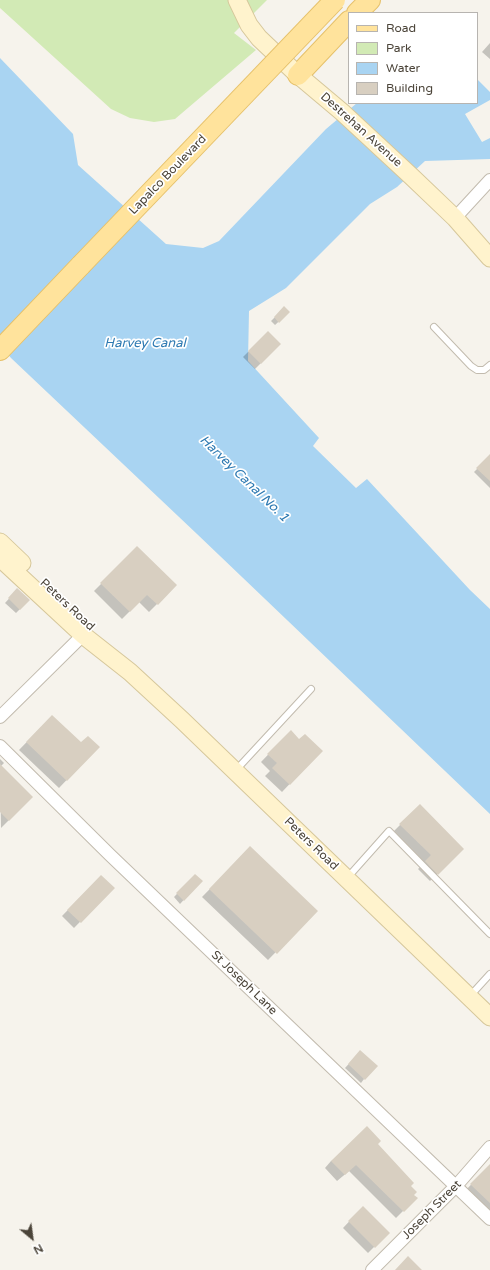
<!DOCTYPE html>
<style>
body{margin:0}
#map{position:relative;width:490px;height:1270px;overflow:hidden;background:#f6f3ec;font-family:"Varela Round",sans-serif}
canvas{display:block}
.legend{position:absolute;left:348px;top:12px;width:130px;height:92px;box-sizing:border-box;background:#fff;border:1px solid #b7b4b0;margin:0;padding:5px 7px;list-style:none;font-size:12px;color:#4b4439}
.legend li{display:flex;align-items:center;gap:8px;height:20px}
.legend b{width:20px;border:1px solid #b7b4b0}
.north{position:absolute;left:12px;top:1218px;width:40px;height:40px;-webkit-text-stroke:3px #fff;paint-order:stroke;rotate:151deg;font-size:11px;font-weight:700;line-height:16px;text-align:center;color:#4b4439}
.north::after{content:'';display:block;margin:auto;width:14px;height:18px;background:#4b4439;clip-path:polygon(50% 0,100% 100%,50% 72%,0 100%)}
</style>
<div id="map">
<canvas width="490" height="1270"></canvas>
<ul class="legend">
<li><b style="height:5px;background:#ffe39c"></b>Road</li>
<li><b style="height:11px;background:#d2eab5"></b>Park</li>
<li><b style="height:11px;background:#a9d4f2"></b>Water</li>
<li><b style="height:11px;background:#d8cfc1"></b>Building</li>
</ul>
<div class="north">N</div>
</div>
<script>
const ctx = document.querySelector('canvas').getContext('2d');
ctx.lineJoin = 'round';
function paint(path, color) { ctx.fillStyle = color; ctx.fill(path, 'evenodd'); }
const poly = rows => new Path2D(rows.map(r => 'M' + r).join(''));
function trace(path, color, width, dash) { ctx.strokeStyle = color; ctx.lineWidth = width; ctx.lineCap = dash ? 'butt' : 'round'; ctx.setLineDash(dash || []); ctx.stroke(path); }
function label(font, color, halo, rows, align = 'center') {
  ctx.font = font + ' "Varela Round",sans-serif'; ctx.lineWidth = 3.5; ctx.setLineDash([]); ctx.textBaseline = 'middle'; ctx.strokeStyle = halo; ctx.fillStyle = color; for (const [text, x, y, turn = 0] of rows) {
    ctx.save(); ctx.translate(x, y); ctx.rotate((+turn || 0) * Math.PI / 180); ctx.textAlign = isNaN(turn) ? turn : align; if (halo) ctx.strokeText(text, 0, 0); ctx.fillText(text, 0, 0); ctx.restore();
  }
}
const green = poly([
 [0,0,267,0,234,33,256,50,175,119,154,122,130,118,111,109,0,8]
]);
const water = poly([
 [0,58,73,134,78,165,166,244,203,248,219,241,326,129,357,103,477,103,477,79,490,92,490,100,465,114,482,142,490,138,490,159,425,161,397,187,370,204,286,288,249,311,248,361,319,438,313,446,356,488,367,479,470,590,490,609,490,814,197,534,11,358,0,345]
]);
const shadow = poly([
 [490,43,490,59,482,52],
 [284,308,289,312,275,325,271,321],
 [268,332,280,344,255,369,243,357],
 [490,456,490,488,474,472],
 [137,548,176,585,149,612,139,602,122,619,94,591],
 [17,590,29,600,16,613,5,603],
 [52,716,81,744,98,747,59,788,19,750],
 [291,731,299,741,321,751,282,792,265,776,270,771,261,762],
 [0,759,4,763,1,766,32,797,1,828],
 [420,805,463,849,430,881,418,869,424,863,393,832],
 [250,848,316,911,268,960,202,897],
 [195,875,201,881,180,904,174,897],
 [101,876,113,888,74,928,62,916],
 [357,1055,364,1079,361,1083,345,1068],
 [377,1144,409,1186,413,1195,416,1198,396,1218,349,1171,337,1181,325,1168,331,1161],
 [490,1165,490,1217,464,1192],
 [363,1207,388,1233,368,1253,343,1228]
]);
const building = poly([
 [284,306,290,312,279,323,274,317],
 [268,331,281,344,261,364,248,351],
 [490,454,490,481,476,468],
 [137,546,177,585,158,605,147,595,130,612,100,583],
 [17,588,30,600,20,610,8,598],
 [52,715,81,742,88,736,100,747,67,781,26,742],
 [291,730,299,739,305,734,323,751,290,785,272,768,277,763,267,754],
 [0,764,33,797,9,821,0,812],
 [420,804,464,849,438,875,425,861,431,855,399,824],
 [250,846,318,911,277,954,209,889],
 [195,874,203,881,184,901,176,893],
 [101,875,115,888,81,923,67,910],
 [360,1050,378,1066,365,1080,348,1064],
 [367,1126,381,1141,378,1144,414,1183,411,1186,417,1192,414,1195,418,1198,404,1212,356,1165,345,1175,331,1161],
 [490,1164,490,1203,470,1184],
 [363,1206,390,1233,375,1248,348,1221],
 [408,1256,422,1270,395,1270]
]);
const service = poly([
 [434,327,471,366,477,370,484,370,490,365],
 [236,770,311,689],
 [348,877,389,831,490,934],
 [470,996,490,974]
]);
const minor = poly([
 [455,218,490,180],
 [0,717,83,635],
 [0,746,110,855,490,1219],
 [372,1270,456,1186,490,1147]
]);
const secondary = poly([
 [237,0,249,25,259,38,298,75,342,112,411,176,455,218,490,258],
 [0,542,22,563],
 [0,558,83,635,130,672,182,720,490,1017]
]);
const primary = poly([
 [357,13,370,0],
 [298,75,349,21],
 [0,350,81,265]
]);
const primaryBridge = poly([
 [81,265,335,0]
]);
const streetNames = [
 ["Destrehan Avenue",361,130,42],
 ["Lapalco Boulevard",168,175,-46],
 ["Peters Road",67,605,43],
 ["Peters Road",311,844,44],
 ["St Joseph Lane",244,983,44],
 ["Joseph Street",432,1210,-45]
];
const waterNames = [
 ["Harvey Canal",145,344],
 ["Harvey Canal No. 1",244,479,44]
];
paint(green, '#d2eab5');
paint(water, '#a9d4f2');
paint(shadow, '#0003');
paint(building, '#d8cfc1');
trace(service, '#c2bbae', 8);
trace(minor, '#c2bbae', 14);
trace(secondary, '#d6c79b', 19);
trace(primary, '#e6c16a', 22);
trace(service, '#fff', 6);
trace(minor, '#fff', 12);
trace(secondary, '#fff3cd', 17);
trace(primary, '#ffe39c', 20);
trace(primaryBridge, '#e6c16a', 22, []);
trace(primaryBridge, '#ffe39c', 20);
label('12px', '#4b4439', '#fff', streetNames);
label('italic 13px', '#2e7ab2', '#fff', waterNames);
</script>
